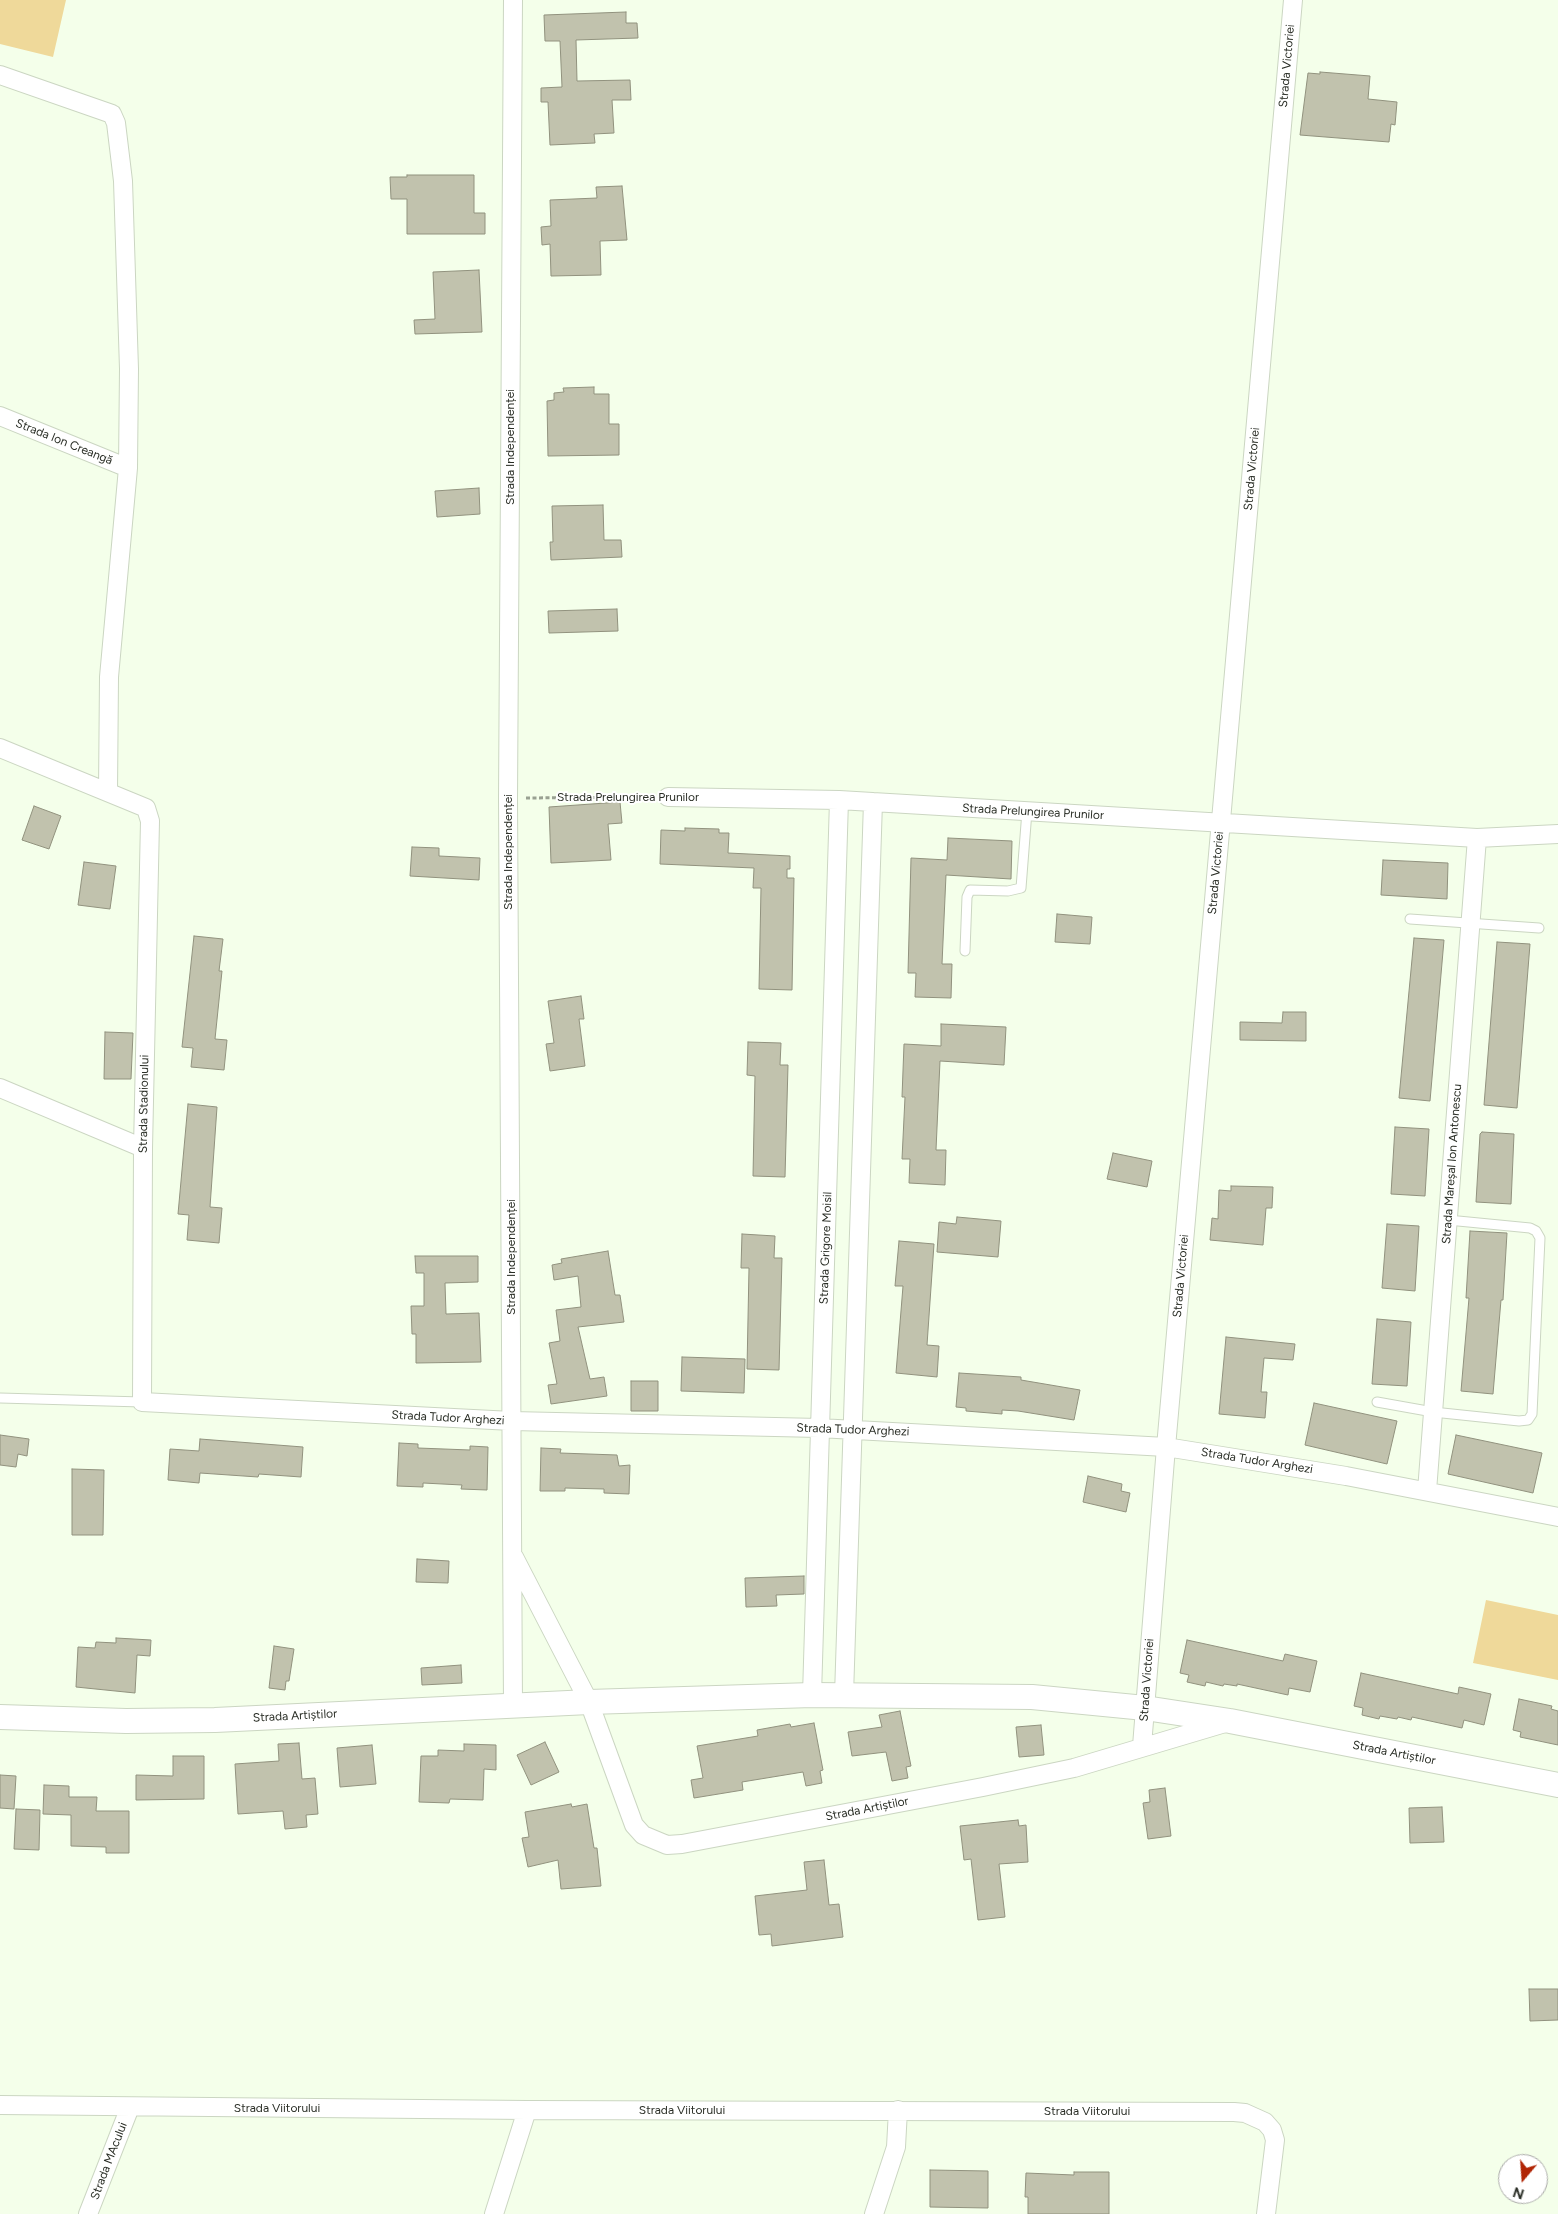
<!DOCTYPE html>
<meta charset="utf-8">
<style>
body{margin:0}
#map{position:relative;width:1558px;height:2214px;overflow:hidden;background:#f4ffea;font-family:Figtree,sans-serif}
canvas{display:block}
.north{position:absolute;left:1498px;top:2154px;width:50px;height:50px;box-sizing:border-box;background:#fff;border:1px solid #aaaba8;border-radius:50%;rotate:198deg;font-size:14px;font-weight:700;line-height:20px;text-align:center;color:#2a2e26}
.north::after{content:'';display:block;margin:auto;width:18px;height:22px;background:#b12505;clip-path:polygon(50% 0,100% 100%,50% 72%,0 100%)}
</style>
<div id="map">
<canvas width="1558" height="2214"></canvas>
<div class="north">N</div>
</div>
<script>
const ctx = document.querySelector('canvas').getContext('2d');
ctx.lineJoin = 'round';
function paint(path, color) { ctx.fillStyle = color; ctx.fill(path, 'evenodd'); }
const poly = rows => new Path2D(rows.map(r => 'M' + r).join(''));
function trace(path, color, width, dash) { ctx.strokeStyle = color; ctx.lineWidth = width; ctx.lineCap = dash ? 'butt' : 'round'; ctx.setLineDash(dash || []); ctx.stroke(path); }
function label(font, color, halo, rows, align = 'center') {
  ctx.font = font + ' Figtree,sans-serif'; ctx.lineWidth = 4; ctx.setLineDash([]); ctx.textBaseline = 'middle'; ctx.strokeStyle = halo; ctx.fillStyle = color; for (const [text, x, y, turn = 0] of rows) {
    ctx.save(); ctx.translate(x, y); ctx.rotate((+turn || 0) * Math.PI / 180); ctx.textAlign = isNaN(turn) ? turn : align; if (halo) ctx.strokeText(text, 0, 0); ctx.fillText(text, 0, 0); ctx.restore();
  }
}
const green = poly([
 [0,0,66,0,53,57,0,44],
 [1486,1600,1558,1615,1558,1680,1473,1663]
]);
const building = poly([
 [626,12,626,23,637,23,638,38,576,40,577,81,630,80,631,100,612,100,614,133,594,134,595,143,550,145,548,102,541,102,541,88,562,87,560,41,545,41,544,15,626,12],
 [1320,72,1370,76,1368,99,1397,102,1395,125,1391,124,1389,142,1300,135,1308,73,1320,74,1320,72],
 [407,175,474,175,474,213,485,213,485,234,407,234,407,199,391,199,390,177,407,177,407,175],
 [622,186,627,240,600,241,601,275,551,276,550,244,542,245,541,227,551,226,550,200,597,198,596,187,622,186],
 [479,270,482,332,415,334,414,320,435,319,433,272,479,270],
 [594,387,594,394,609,394,609,424,619,424,619,455,548,456,547,401,554,400,554,393,564,392,563,388,594,387],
 [479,488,480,514,437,517,435,491,479,488],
 [603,505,604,540,621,540,622,557,551,560,550,542,553,542,552,506,603,505],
 [617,609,618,631,549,633,548,611,617,609],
 [620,802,622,823,608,824,611,860,551,863,549,807,620,802],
 [34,806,61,816,49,849,22,840,34,806],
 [685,828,719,829,719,833,729,833,728,853,790,856,790,869,787,869,787,878,794,878,792,990,759,989,761,888,753,888,754,868,660,864,661,830,685,831,685,828],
 [948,838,1012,841,1011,879,946,875,942,964,952,964,951,998,915,997,916,973,908,973,911,858,947,860,948,838],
 [412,847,439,848,439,856,480,858,479,880,410,876,412,847],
 [1383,860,1448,863,1447,899,1381,895,1383,860],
 [84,862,116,866,110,909,78,905,84,862],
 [1057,914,1092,917,1090,944,1055,942,1057,914],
 [194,936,223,939,219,971,222,971,215,1039,227,1040,224,1070,191,1067,193,1048,182,1047,194,936],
 [1414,938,1444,940,1430,1101,1399,1098,1414,938],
 [1497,942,1530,944,1517,1108,1484,1105,1497,942],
 [581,996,584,1019,579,1019,585,1066,550,1071,546,1044,554,1043,548,1001,581,996],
 [1283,1012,1306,1012,1306,1041,1240,1040,1240,1022,1282,1023,1283,1012],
 [941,1024,1006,1027,1004,1065,940,1061,936,1150,946,1150,945,1185,909,1183,910,1159,902,1159,905,1097,902,1097,904,1044,941,1046,941,1024],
 [105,1032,133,1033,131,1079,104,1079,105,1032],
 [748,1042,781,1043,780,1065,788,1065,785,1177,753,1176,755,1076,747,1075,748,1042],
 [188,1104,217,1107,210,1207,222,1208,219,1243,187,1240,189,1215,178,1214,188,1104],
 [1395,1127,1429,1129,1425,1196,1391,1194,1395,1127],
 [1482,1132,1514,1134,1511,1204,1476,1202,1480,1134,1482,1132],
 [1113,1153,1152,1161,1147,1187,1107,1179,1113,1153],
 [1231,1186,1273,1187,1272,1208,1266,1208,1263,1245,1210,1240,1212,1218,1218,1219,1219,1190,1231,1191,1231,1186],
 [957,1217,1001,1221,998,1257,937,1252,939,1222,956,1224,957,1217],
 [1387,1224,1419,1226,1415,1291,1382,1288,1387,1224],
 [1470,1231,1507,1233,1503,1300,1501,1300,1493,1394,1461,1391,1469,1298,1466,1298,1470,1231],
 [742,1234,775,1236,774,1258,782,1258,779,1370,747,1369,749,1268,741,1268,742,1234],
 [899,1241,934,1244,927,1345,939,1346,937,1377,896,1373,903,1286,895,1286,899,1241],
 [608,1251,615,1295,620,1295,624,1322,578,1327,590,1379,604,1377,607,1396,551,1404,548,1385,557,1384,549,1343,560,1341,556,1310,581,1307,578,1276,554,1280,552,1265,562,1263,561,1259,608,1251],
 [415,1256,478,1256,478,1282,445,1283,446,1314,479,1313,481,1362,416,1363,416,1334,412,1334,411,1306,424,1306,424,1273,416,1273,415,1256],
 [1377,1319,1411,1322,1407,1386,1372,1384,1377,1319],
 [1226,1337,1295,1344,1293,1360,1264,1358,1261,1392,1267,1392,1265,1418,1219,1414,1226,1337],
 [682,1357,745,1359,744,1393,681,1391,682,1357],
 [959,1373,1021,1377,1021,1380,1080,1390,1074,1420,1018,1411,1002,1410,1002,1414,966,1411,966,1408,956,1407,959,1373],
 [631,1381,658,1381,658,1411,631,1411,631,1381],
 [1314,1403,1397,1421,1387,1464,1305,1445,1314,1403],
 [0,1435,29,1439,27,1456,18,1454,16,1467,0,1465,0,1435],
 [1456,1435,1542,1453,1533,1493,1448,1474,1456,1435],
 [200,1439,303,1447,301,1477,259,1474,258,1477,200,1473,199,1483,168,1480,170,1449,199,1451,200,1439],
 [399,1443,418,1444,418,1448,470,1450,470,1446,488,1447,487,1490,461,1489,462,1485,423,1483,423,1487,397,1486,399,1443],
 [541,1448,561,1449,560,1453,617,1455,619,1466,630,1465,629,1494,604,1493,604,1489,565,1488,565,1491,540,1491,541,1448],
 [72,1469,104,1470,103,1535,72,1535,72,1469],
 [1088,1476,1122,1484,1121,1491,1130,1493,1126,1512,1083,1502,1088,1476],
 [417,1559,449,1561,448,1583,416,1582,417,1559],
 [804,1576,804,1594,776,1595,777,1606,746,1607,745,1578,804,1576],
 [116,1638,151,1640,150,1656,137,1655,135,1693,76,1687,78,1647,95,1648,96,1642,116,1643,116,1638],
 [1187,1640,1283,1661,1285,1654,1317,1661,1310,1692,1289,1688,1288,1695,1237,1684,1237,1686,1224,1684,1223,1686,1206,1682,1205,1686,1187,1682,1189,1675,1180,1673,1187,1640],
 [274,1646,294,1649,289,1681,286,1681,285,1690,269,1688,274,1646],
 [461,1665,462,1683,422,1685,421,1668,461,1665],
 [1361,1673,1458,1694,1459,1687,1491,1694,1484,1725,1464,1720,1462,1728,1412,1717,1411,1720,1398,1717,1397,1719,1380,1716,1379,1719,1362,1715,1363,1708,1354,1706,1361,1673],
 [1519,1699,1552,1706,1551,1709,1558,1711,1558,1745,1520,1737,1521,1732,1513,1730,1519,1699],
 [900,1711,911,1766,906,1767,908,1778,892,1781,886,1752,852,1756,848,1732,882,1727,879,1715,900,1711],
 [814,1723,823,1770,820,1771,822,1783,806,1786,803,1772,742,1782,743,1790,694,1798,691,1780,703,1778,697,1746,758,1736,757,1730,790,1724,791,1727,814,1723],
 [1041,1725,1044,1755,1019,1757,1016,1727,1041,1725],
 [545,1742,559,1772,531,1785,517,1755,545,1742],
 [299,1743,302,1779,315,1778,318,1814,306,1815,307,1827,285,1829,283,1811,238,1814,235,1764,279,1761,278,1744,299,1743],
 [464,1744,496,1745,496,1770,484,1769,483,1800,450,1799,449,1803,419,1802,421,1756,438,1756,438,1750,464,1751,464,1744],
 [372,1745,376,1784,340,1787,337,1748,372,1745],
 [173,1756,204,1756,204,1799,136,1800,136,1775,173,1776,173,1756],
 [0,1775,16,1776,14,1809,0,1808,0,1775],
 [44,1785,69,1786,69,1797,97,1797,96,1811,129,1811,129,1853,106,1853,106,1847,71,1846,71,1815,43,1814,44,1785],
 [1165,1788,1171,1836,1148,1839,1143,1803,1150,1802,1149,1790,1165,1788],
 [571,1804,572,1807,587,1804,594,1848,597,1848,601,1886,561,1889,558,1860,528,1867,522,1838,529,1837,525,1812,571,1804],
 [1442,1807,1444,1842,1410,1843,1409,1808,1442,1807],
 [16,1809,40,1810,39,1850,14,1849,16,1809],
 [1018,1820,1019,1826,1026,1825,1028,1862,999,1864,1005,1917,978,1920,971,1859,964,1860,960,1826,1018,1820],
 [824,1860,829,1905,839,1904,843,1937,772,1946,771,1934,759,1935,755,1896,807,1890,804,1862,824,1860],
 [1529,1989,1558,1989,1558,2020,1530,2021,1529,1989],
 [930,2170,988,2171,988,2208,930,2207,930,2170],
 [1074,2172,1109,2172,1109,2214,1028,2214,1028,2197,1025,2197,1026,2173,1074,2175,1074,2172]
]);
const path = poly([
 [526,798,652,797]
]);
const lane = poly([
 [1410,919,1539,928],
 [965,951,967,897,970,890,1008,891,1021,888,1027,811],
 [0,1398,142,1402],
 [1377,1402,1433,1412,1519,1421,1528,1420,1532,1414,1540,1238,1536,1231,1530,1228,1448,1220]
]);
const street = poly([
 [513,0,508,798,513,1705],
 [0,75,112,114,116,123,123,181,129,369,128,468,109,677,108,792],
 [0,416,128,468],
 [0,748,146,808,150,821,143,1148,142,1402,512,1421,819,1428,1166,1447,1346,1476,1558,1517],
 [668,797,839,800,1477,838,1558,834],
 [0,1088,143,1148],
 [1427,1491,1477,838],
 [514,1557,589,1702,634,1825,643,1835,667,1845,682,1844,983,1787,1074,1768,1225,1723],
 [812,1695,839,800],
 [844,1695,873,802],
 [1142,1746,1166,1447,1293,0],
 [0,2105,527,2110,1234,2112,1245,2113,1265,2122,1272,2130,1275,2140,1266,2214],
 [88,2214,130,2107],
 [494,2214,527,2110],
 [874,2214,896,2147,898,2110]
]);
const secondary = poly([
 [0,1717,126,1721,215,1720,589,1702,812,1695,1032,1697,1145,1708,1230,1721,1558,1785]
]);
const streetNames = [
 ["Strada Victoriei",1287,66,-85],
 ["Strada Ion Creangă",64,442,22],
 ["Strada Independenței",510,447,-90],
 ["Strada Victoriei",1252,469,-85],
 ["Strada Prelungirea Prunilor",628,797],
 ["Strada Prelungirea Prunilor",1033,812,3],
 ["Strada Independenței",508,852,-90],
 ["Strada Victoriei",1216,873,-85],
 ["Strada Stadionului",144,1104,-89],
 ["Strada Mareșal Ion Antonescu",1452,1164,-86],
 ["Strada Grigore Moisil",826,1248,-88],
 ["Strada Independenței",511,1257,-90],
 ["Strada Victoriei",1181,1276,-85],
 ["Strada Tudor Arghezi",448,1418,3],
 ["Strada Tudor Arghezi",853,1430,2],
 ["Strada Tudor Arghezi",1257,1461,9],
 ["Strada Victoriei",1147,1680,-86],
 ["Strada Artiștilor",295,1716,-3],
 ["Strada Artiștilor",1394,1753,11],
 ["Strada Artiștilor",867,1809,-11],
 ["Strada Viitorului",277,2108],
 ["Strada Viitorului",682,2110],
 ["Strada Viitorului",1087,2111],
 ["Strada MAcului",109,2161,-69]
];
paint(green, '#efd99a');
paint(building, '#c1c2ad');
trace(building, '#91927e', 1);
trace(lane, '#cbd6c2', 11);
trace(street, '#cbd6c2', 20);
trace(secondary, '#cbd6c2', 26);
trace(path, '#99a192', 3, [4, 2.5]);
trace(lane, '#fff', 9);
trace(street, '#fff', 18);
trace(secondary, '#fff', 24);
label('12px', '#2a2e26', '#fff', streetNames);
</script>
